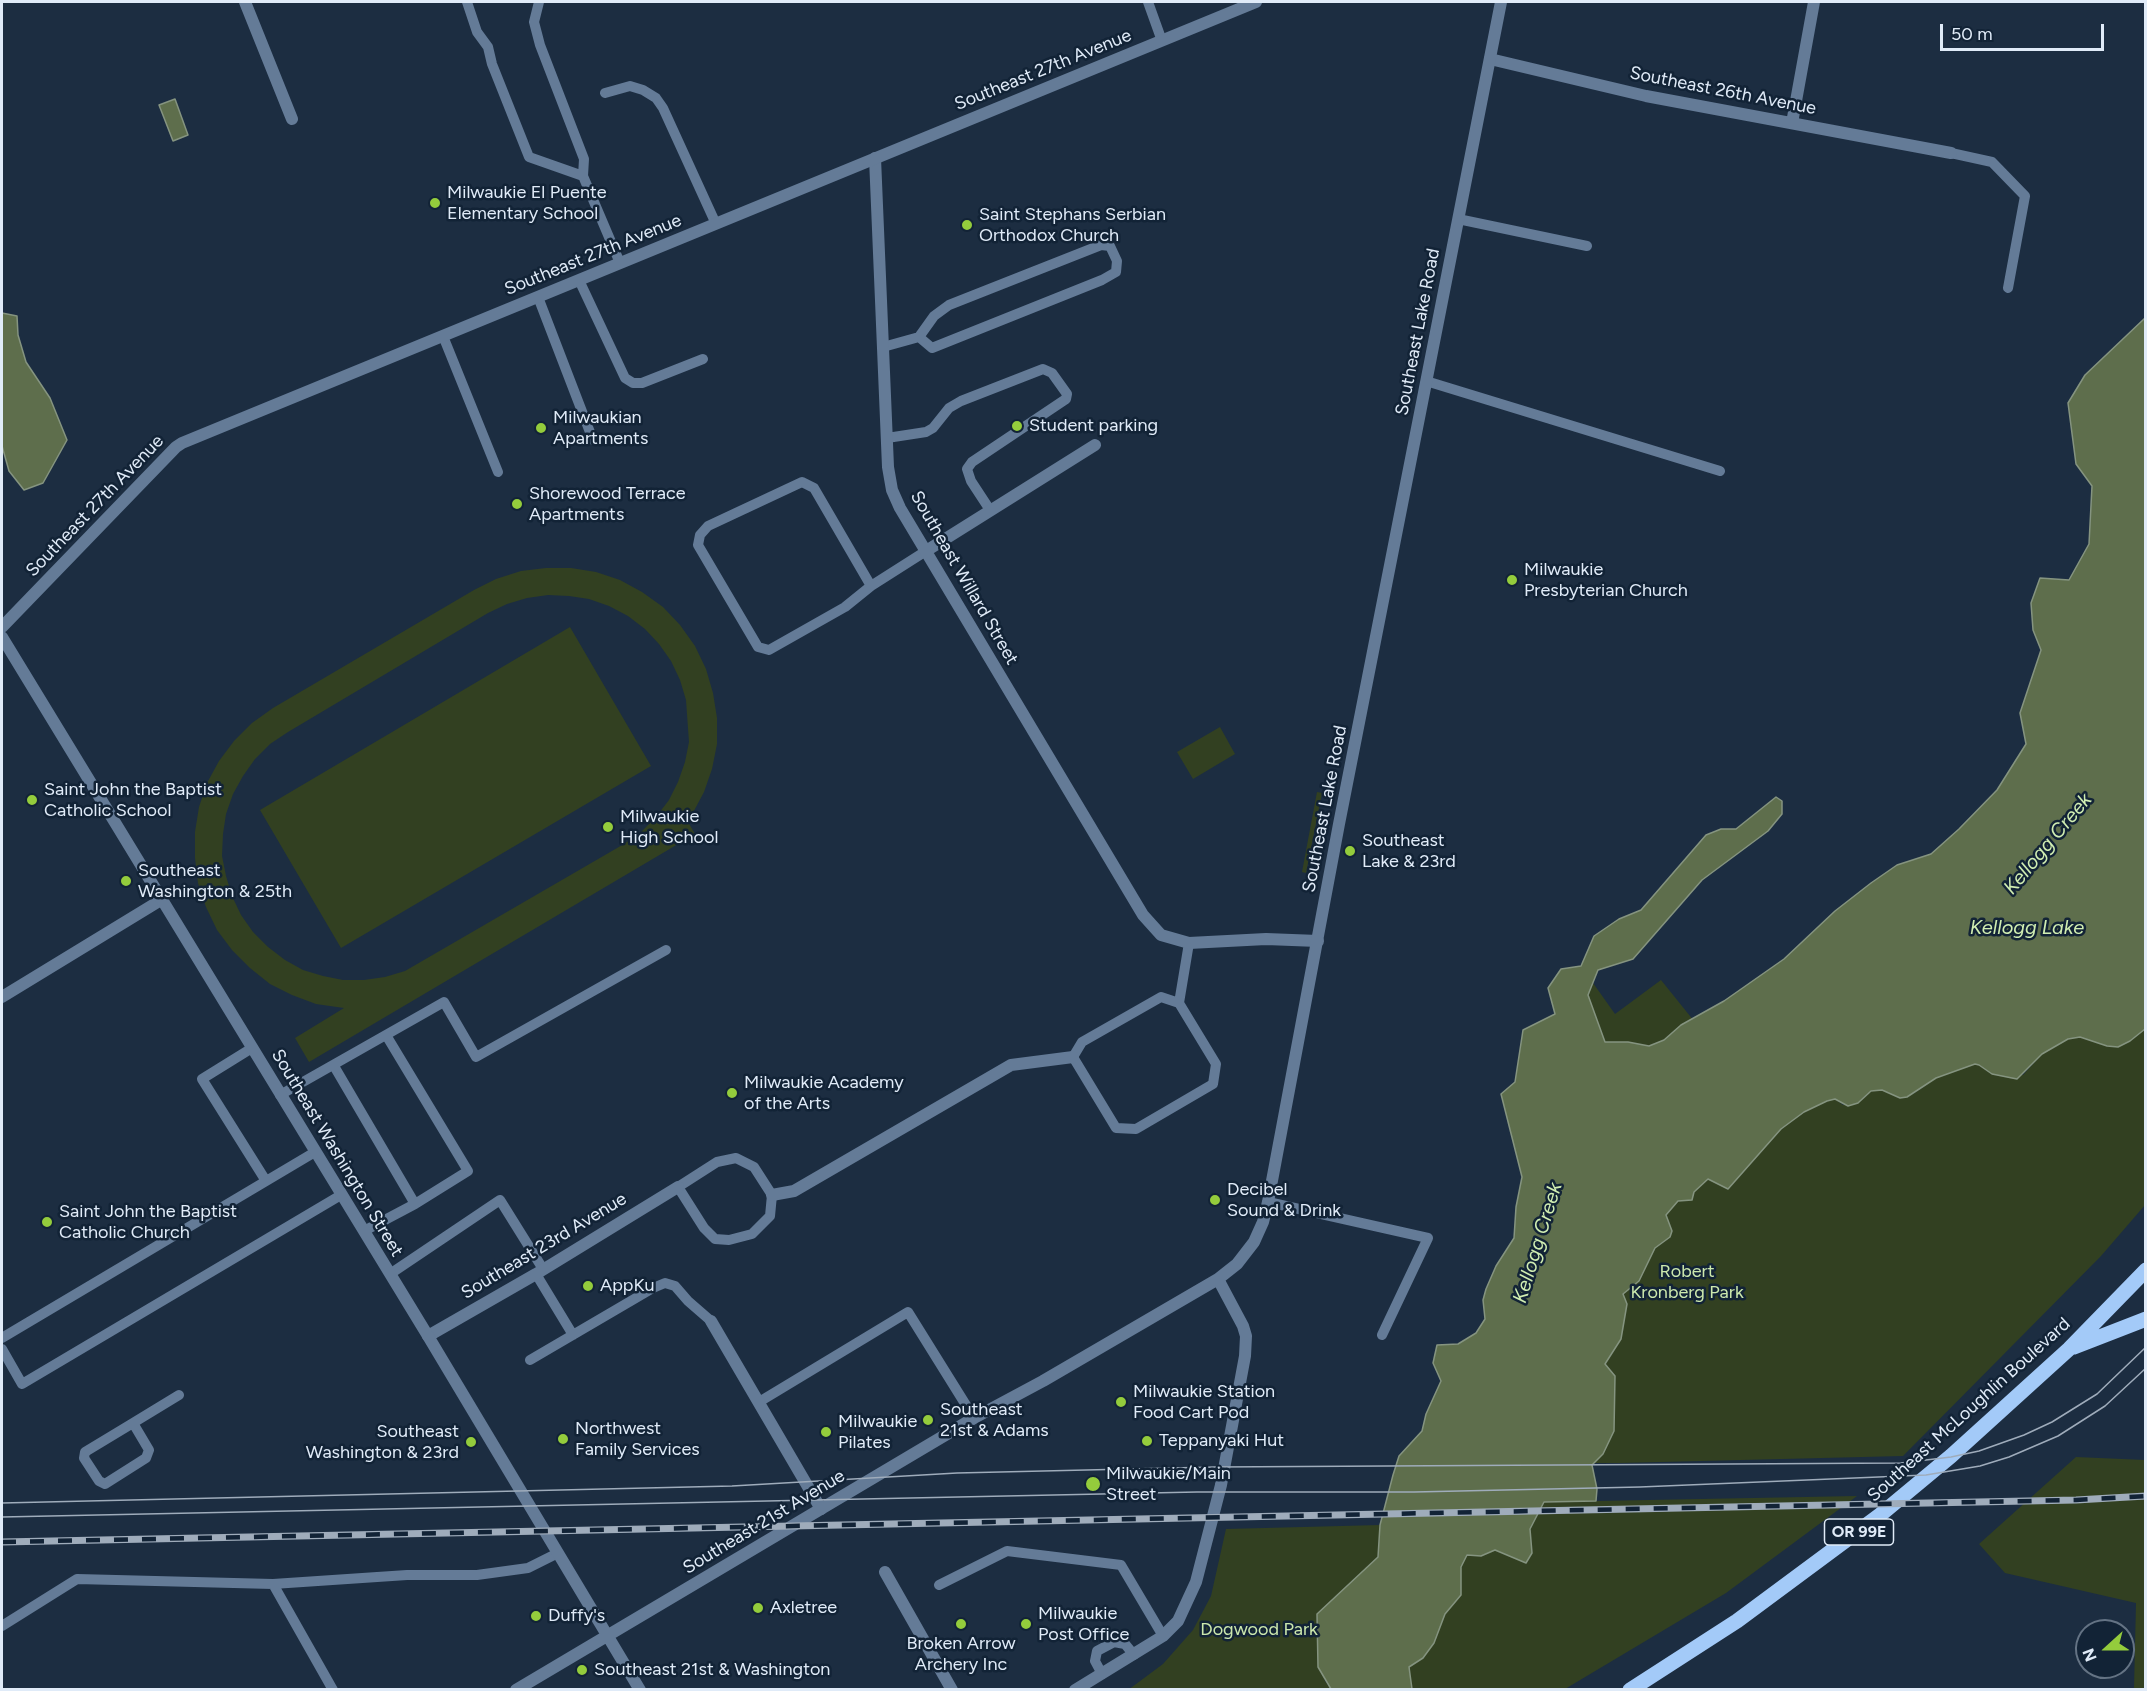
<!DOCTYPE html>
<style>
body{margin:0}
#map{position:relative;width:2147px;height:1691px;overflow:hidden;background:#1c2d41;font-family:Figtree,sans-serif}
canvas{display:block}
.frame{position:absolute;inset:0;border:3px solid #e0ebf8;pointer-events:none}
.north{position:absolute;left:2075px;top:1619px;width:60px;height:60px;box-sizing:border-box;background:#122336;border:2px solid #647384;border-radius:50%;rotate:249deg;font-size:16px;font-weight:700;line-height:24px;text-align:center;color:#e0ebf8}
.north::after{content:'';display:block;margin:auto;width:21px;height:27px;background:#94cc3c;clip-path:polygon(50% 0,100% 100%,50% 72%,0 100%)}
.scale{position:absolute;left:1940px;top:24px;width:164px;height:27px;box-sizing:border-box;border:3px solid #e0ebf8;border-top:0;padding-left:8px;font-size:18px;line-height:21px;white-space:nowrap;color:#e0ebf8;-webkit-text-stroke:4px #122336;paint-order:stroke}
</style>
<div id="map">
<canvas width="2147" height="1691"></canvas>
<div class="frame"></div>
<div class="north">N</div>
<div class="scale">50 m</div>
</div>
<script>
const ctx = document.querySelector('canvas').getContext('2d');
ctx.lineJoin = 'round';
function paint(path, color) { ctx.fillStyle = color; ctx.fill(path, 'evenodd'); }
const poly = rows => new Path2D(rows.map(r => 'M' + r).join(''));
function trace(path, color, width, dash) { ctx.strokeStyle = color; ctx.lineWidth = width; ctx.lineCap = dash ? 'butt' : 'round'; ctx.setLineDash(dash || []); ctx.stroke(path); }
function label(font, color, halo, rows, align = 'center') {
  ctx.font = font + ' Figtree,sans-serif'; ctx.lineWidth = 5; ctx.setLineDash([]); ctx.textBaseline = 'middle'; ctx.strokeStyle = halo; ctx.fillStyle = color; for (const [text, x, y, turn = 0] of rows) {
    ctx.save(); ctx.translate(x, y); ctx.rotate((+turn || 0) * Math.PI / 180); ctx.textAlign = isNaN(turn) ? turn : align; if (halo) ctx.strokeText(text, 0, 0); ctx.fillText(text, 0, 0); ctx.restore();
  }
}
const green = poly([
 [546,568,571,568,596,572,620,580,642,592,663,607,680,625,695,646,706,669,713,693,717,718,717,744,712,769,704,792,688,822,695,834,309,1062,295,1038,344,1008,316,1004,292,995,270,984,250,968,232,950,217,930,206,907,198,883,195,858,195,832,199,807,207,783,219,761,234,741,252,723,273,708,474,590,496,579,521,571],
 [548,595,569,596,589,599,609,606,628,616,645,629,659,644,671,661,680,680,686,700,689,742,685,762,678,782,669,800,656,817,641,832,624,844,405,971,385,977,364,980,343,980,323,976,303,970,285,960,268,947,253,932,241,915,232,896,226,876,222,856,223,834,226,814,233,794,243,776,255,759,270,744,288,732,488,613,507,604,527,598],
 [570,627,651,766,341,948,260,810],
 [1220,727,1235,754,1193,779,1177,752],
 [1317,792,1322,793,1306,873,1302,872],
 [1581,966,1615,1014,1661,980,1781,1129,1804,1112,1827,1101,1835,1099,1843,1105,1858,1103,1871,1091,1882,1090,1890,1093,1913,1094,1936,1078,1975,1064,1979,1065,1992,1074,2023,1075,2042,1054,2068,1039,2080,1037,2107,1046,2118,1047,2145,1029,2145,1205,2101,1256,1903,1456,1620,1463,1397,1463,1399,1456,1422,1431,1426,1414,1441,1381,1433,1363,1437,1345,1458,1344,1476,1333,1485,1319,1483,1300,1486,1289,1496,1266,1514,1238,1516,1207,1522,1177,1501,1094,1515,1082,1523,1030,1555,1014,1548,988,1561,969],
 [2076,1457,2145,1460,2145,1689,2134,1689,2136,1603,2005,1573,1979,1544],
 [1857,1496,1726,1593,1565,1689,1412,1689,1409,1667,1423,1658,1434,1643,1445,1614,1461,1595,1461,1567,1467,1555,1481,1556,1495,1550,1514,1557,1532,1553,1530,1529,1544,1502],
 [1380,1525,1378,1557,1317,1615,1317,1652,1325,1681,1331,1689,1128,1690,1163,1664,1193,1630,1211,1596,1226,1529]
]);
const water = poly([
 [175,99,188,135,173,141,159,105,175,99],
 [2,313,17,316,18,335,26,362,50,398,67,440,43,483,24,490,9,471,2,446,2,313],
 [2145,318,2145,1029,2130,1041,2118,1047,2107,1046,2080,1037,2068,1039,2042,1054,2017,1079,1992,1074,1979,1065,1975,1064,1936,1078,1907,1097,1900,1098,1882,1090,1871,1091,1858,1103,1848,1106,1835,1099,1827,1101,1804,1112,1781,1129,1728,1189,1708,1179,1694,1192,1692,1200,1678,1201,1666,1215,1672,1231,1670,1237,1655,1248,1639,1281,1623,1294,1627,1304,1621,1339,1605,1364,1615,1376,1614,1431,1603,1454,1592,1465,1597,1489,1596,1501,1544,1502,1530,1529,1532,1553,1526,1563,1495,1550,1481,1556,1467,1555,1461,1567,1461,1595,1445,1614,1434,1643,1423,1658,1409,1667,1412,1689,1331,1689,1318,1667,1317,1614,1378,1557,1380,1525,1393,1475,1399,1456,1422,1431,1426,1414,1441,1381,1433,1363,1437,1345,1458,1344,1476,1333,1485,1319,1483,1300,1486,1289,1496,1266,1514,1238,1516,1207,1522,1177,1501,1094,1515,1082,1523,1030,1555,1014,1548,988,1561,969,1581,966,1594,936,1619,919,1641,910,1706,835,1721,829,1736,829,1776,797,1782,801,1782,814,1768,831,1702,880,1633,959,1598,970,1588,995,1605,1042,1628,1042,1649,1046,1664,1040,1681,1025,1724,1001,1784,959,1835,911,1871,883,1897,865,1931,854,1959,829,1997,790,2026,744,2020,713,2041,650,2033,630,2031,603,2040,578,2069,580,2089,544,2092,486,2076,464,2068,403,2085,375,2145,318]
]);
const service = poly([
 [467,2,477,32,488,47,492,64,529,157,583,176],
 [539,2,534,22,540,45,584,159,583,176,620,263],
 [1148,2,1162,41],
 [605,93,630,86,643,90,656,98,663,108,716,224],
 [1951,153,1992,162,2025,196,2008,288],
 [1458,219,1587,246],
 [579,280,625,378,633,383,642,383,703,359],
 [538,297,593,440],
 [443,336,498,472],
 [883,347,919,337,934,316,949,305,1101,245,1110,246,1117,261,1116,272,1102,280,932,348,919,337],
 [1426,381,1720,471],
 [887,438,926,432,933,428,949,408,961,401,1043,369,1052,373,1067,394,1066,399,972,462,967,469,971,481,990,510],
 [871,586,814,488,802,482,708,526,700,535,698,545,758,647,769,650,845,607,871,586,926,551],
 [1179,1003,1161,997,1082,1042,1073,1057,1116,1128,1136,1129,1213,1084,1216,1064,1179,1003,1189,943],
 [252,1048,202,1079,266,1181],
 [334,1066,415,1204],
 [280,1095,444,1002,476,1057,666,950],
 [736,1158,754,1167,772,1195,770,1216,752,1234,729,1240,715,1239,704,1228,678,1187,717,1162,736,1158],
 [1268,1202,1428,1238,1382,1335],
 [364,1231,415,1204,468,1171,386,1035],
 [390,1274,500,1200,543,1269],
 [536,1274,573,1335],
 [2,1338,315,1152],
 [2,1349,22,1384,341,1195],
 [530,1360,653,1288,665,1283,675,1286,688,1301,711,1321],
 [759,1402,908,1312,974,1418],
 [133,1423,85,1452,84,1458,99,1481,105,1484,146,1458,149,1450,133,1423,179,1395],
 [273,1584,333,1690],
 [939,1585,1007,1551,1121,1565,1163,1636],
 [2,1626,77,1579,273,1584,407,1575,477,1575,528,1568,558,1553],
 [1102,1674,1095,1661,1097,1651,1114,1642,1125,1644,1134,1655]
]);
const pedestrian = poly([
 [772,1195,794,1191,1011,1065,1073,1057],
 [885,1572,952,1690]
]);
const minor = poly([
 [245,2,292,119],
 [1490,59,1646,96,1951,153],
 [1792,123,1814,2],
 [875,158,888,467,892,490,900,508,1143,915,1161,935,1189,943,1266,939,1318,941],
 [926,551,1095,445],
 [2,997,161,900],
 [711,1321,821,1509],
 [428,1336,536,1274,678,1187]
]);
const tertiary = poly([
 [2,627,176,447,182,443,1256,2],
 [2,637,428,1336,640,1690],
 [516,1690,974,1418,1043,1381,1218,1279,1237,1264,1254,1242,1263,1222,1268,1202,1339,824,1501,2],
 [1075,1690,1163,1636,1178,1621,1196,1582,1221,1485,1245,1356,1246,1336,1243,1326,1218,1279]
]);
const primary = poly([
 [2074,1347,2146,1319],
 [1630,1690,1737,1621,1880,1515,1951,1456,2069,1349,2146,1270]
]);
const tram = poly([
 [2,1503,732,1486,957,1473,1215,1467,1901,1463,1951,1457,1979,1451,2024,1435,2052,1422,2097,1394,2146,1347],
 [2,1517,1197,1492,1414,1492,1640,1487,1926,1475,1980,1466,2009,1457,2058,1436,2105,1406,2146,1368]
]);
const rail = poly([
 [2,1542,2076,1500,2146,1496]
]);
const markers = [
 [435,203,6,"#94cc3c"],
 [967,225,6,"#94cc3c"],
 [1017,426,6,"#94cc3c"],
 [541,428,6,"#94cc3c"],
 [517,504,6,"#94cc3c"],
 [1512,580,6,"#94cc3c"],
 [32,800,6,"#94cc3c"],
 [608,827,6,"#94cc3c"],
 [1350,851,6,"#94cc3c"],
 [126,881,6,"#94cc3c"],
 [732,1093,6,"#94cc3c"],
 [1215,1200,6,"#94cc3c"],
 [47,1222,6,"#94cc3c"],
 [588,1286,6,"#94cc3c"],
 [1121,1402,6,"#94cc3c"],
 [928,1420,6,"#94cc3c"],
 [826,1432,6,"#94cc3c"],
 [563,1439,6,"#94cc3c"],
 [1147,1441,6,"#94cc3c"],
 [471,1442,6,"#94cc3c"],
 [1093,1484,8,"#94cc3c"],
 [758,1608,6,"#94cc3c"],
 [536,1616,6,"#94cc3c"],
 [961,1624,6,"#94cc3c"],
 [1026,1624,6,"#94cc3c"],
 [582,1670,6,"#94cc3c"]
];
const shields = [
 [1859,1532,69]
];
const shieldNames = [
 ["OR 99E",1859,1532]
];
const streetNames = [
 ["Southeast 27th Avenue",1043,70,-22],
 ["Southeast 26th Avenue",1723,91,11],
 ["Southeast 27th Avenue",593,255,-22],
 ["Southeast Lake Road",1418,332,-79],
 ["Southeast 27th Avenue",95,506,-46],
 ["Southeast Willard Street",964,578,60],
 ["Southeast Lake Road",1325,809,-79],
 ["Southeast Washington Street",337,1153,59],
 ["Southeast 23rd Avenue",544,1246,-31],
 ["Southeast McLoughlin Boulevard",1969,1410,-42],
 ["Southeast 21st Avenue",764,1522,-31]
];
const poiNames = [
 ["Milwaukie El Puente",447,193],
 ["Elementary School",447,214],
 ["Saint Stephans Serbian",979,215],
 ["Orthodox Church",979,236],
 ["Milwaukian",553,418],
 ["Apartments",553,439],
 ["Student parking",1029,426],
 ["Shorewood Terrace",529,494],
 ["Apartments",529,515],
 ["Milwaukie",1524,570],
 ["Presbyterian Church",1524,591],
 ["Saint John the Baptist",44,790],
 ["Catholic School",44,811],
 ["Milwaukie",620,817],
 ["High School",620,838],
 ["Southeast",1362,841],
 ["Lake & 23rd",1362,862],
 ["Southeast",138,871],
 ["Washington & 25th",138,892],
 ["Milwaukie Academy",744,1083],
 ["of the Arts",744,1104],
 ["Decibel",1227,1190],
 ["Sound & Drink",1227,1211],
 ["Saint John the Baptist",59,1212],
 ["Catholic Church",59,1233],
 ["AppKu",600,1286],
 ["Milwaukie Station",1133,1392],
 ["Food Cart Pod",1133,1413],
 ["Southeast",940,1410],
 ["21st & Adams",940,1431],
 ["Milwaukie",838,1422],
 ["Pilates",838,1443],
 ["Northwest",575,1429],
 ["Family Services",575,1450],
 ["Southeast",459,1432,"right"],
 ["Washington & 23rd",459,1453,"right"],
 ["Teppanyaki Hut",1159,1441],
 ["Milwaukie/Main",1106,1474],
 ["Street",1106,1495],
 ["Axletree",770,1608],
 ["Milwaukie",1038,1614],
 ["Post Office",1038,1635],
 ["Duffy's",548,1616],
 ["Broken Arrow",961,1644,"center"],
 ["Archery Inc",961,1665,"center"],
 ["Southeast 21st & Washington",594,1670]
];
const parkNames = [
 ["Robert",1687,1272],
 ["Kronberg Park",1687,1293],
 ["Dogwood Park",1259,1630]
];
const waterNames = [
 ["Kellogg Creek",2048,844,-50],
 ["Kellogg Lake",2027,928],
 ["Kellogg Creek",1538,1243,-73]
];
paint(green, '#324021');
paint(water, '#5e6e4c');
trace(water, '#859480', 1.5);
trace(service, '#647b97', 10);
trace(pedestrian, '#647b97', 12);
trace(minor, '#647b97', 12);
trace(tertiary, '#647b97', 12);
trace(primary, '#a3caf8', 15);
trace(tram, '#9facbb', 1.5);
trace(rail, '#9facbb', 7);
trace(rail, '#122336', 4.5, [14]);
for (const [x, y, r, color] of markers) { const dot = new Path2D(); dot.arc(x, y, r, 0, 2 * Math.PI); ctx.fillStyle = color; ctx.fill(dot); trace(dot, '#122336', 2); }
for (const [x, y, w] of shields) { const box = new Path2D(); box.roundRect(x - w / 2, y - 13, w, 26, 4.5); ctx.fillStyle = '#122336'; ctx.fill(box); trace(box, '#e0ebf8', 1.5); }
label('bold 16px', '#e0ebf8', null, shieldNames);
label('18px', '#e0ebf8', '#122336', streetNames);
label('18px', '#e0ebf8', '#122336', poiNames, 'left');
label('18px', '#cce8ad', '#122336', parkNames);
label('italic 20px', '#d1eeb2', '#122336', waterNames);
</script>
